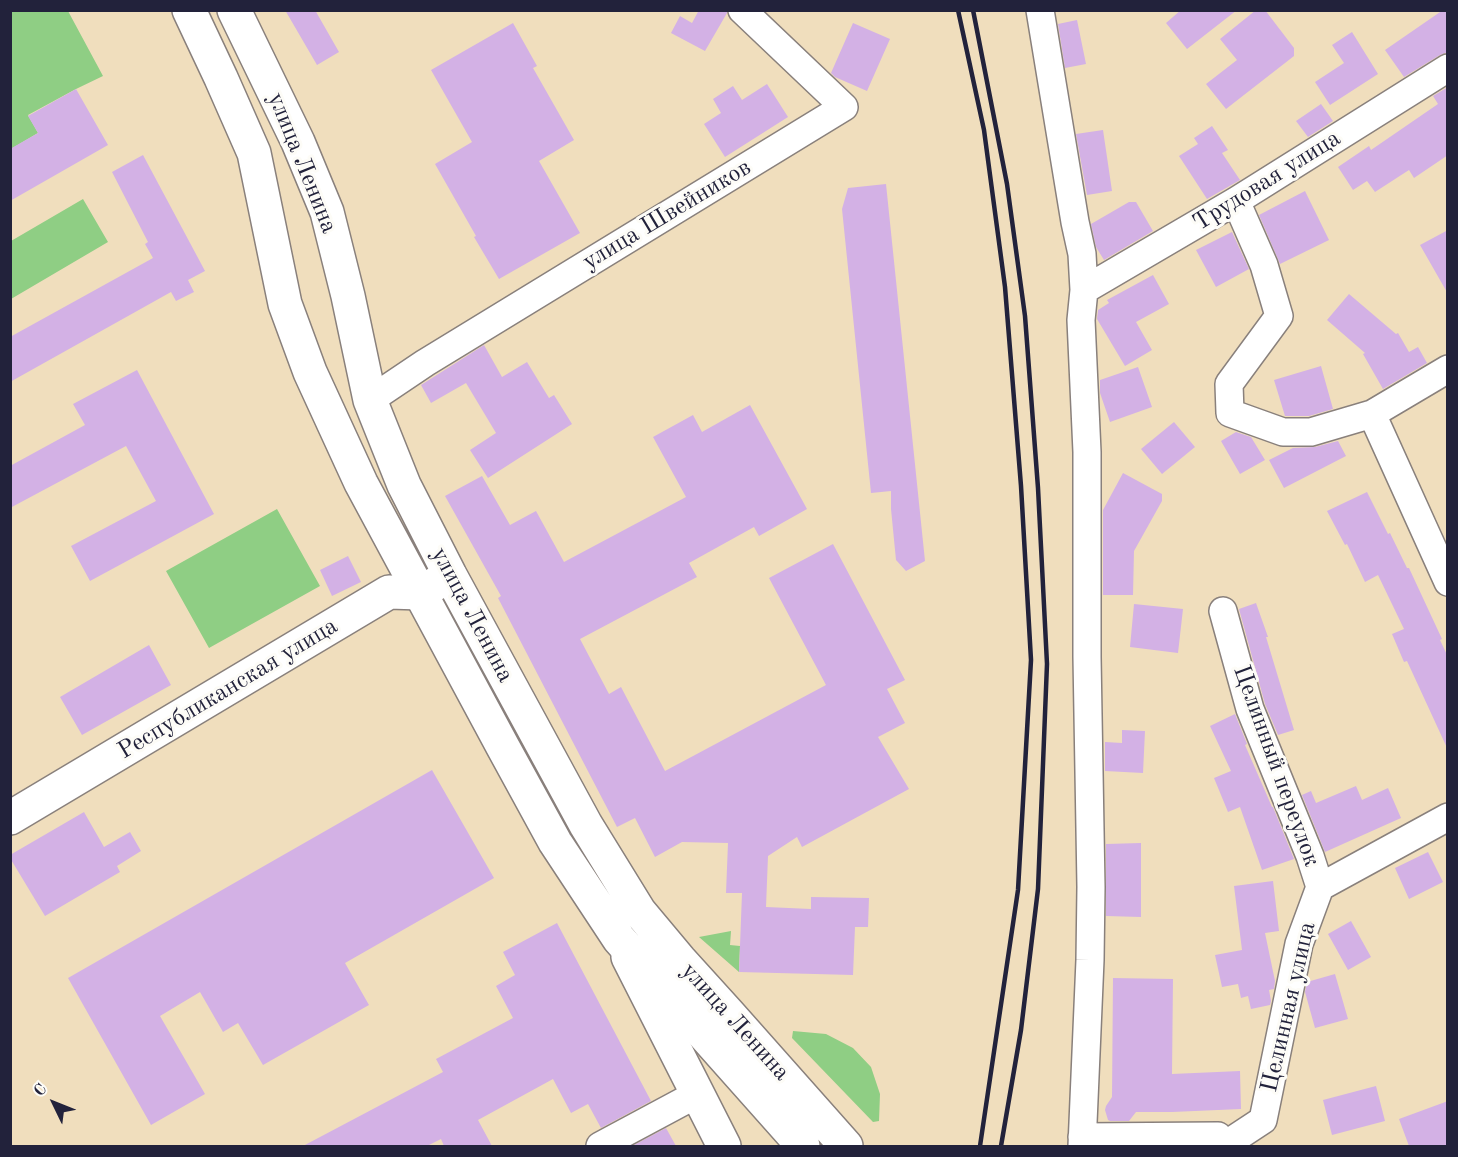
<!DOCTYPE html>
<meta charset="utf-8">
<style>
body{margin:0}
#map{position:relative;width:1458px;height:1157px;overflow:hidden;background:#f0debd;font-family:"Old Standard TT",serif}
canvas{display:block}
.frame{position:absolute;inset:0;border:12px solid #22223b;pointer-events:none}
.north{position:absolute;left:24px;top:1073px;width:60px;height:60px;-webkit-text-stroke:4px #fdfcf7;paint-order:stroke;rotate:313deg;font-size:16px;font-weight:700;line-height:24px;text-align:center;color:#22223b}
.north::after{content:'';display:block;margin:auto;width:21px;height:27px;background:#22223b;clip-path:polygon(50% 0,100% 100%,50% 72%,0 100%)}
</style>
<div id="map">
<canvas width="1458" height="1157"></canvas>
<div class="frame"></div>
<div class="north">С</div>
</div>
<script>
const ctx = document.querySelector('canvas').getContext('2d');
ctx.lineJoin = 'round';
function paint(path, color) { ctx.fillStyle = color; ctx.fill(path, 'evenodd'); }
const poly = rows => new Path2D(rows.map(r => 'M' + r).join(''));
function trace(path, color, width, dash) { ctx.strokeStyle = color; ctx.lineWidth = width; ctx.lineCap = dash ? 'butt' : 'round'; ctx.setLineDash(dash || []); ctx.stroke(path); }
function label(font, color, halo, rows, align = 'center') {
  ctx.font = font + ' "Old Standard TT",serif'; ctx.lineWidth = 6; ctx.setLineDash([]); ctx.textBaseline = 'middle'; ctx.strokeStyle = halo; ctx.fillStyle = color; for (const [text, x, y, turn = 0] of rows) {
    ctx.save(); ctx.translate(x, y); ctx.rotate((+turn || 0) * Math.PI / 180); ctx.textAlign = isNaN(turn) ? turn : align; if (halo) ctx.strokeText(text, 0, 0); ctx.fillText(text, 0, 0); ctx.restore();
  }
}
const green = poly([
 [11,11,68,11,103,76,76,89,28,115,38,133,11,149],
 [83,199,108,242,11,299,11,241],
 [277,509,320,586,209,648,166,571],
 [731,931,730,945,740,946,739,972,699,937],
 [793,1031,826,1034,853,1048,871,1067,880,1094,879,1121,873,1122,792,1038]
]);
const building = poly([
 [285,10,315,10,339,52,317,65],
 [699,10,727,10,727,13,705,51,671,33,680,16,692,23],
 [1181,10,1237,10,1187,49,1166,23],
 [1256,10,1265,10,1294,48,1294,56,1226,109,1206,84,1237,60,1220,39],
 [1443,10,1448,10,1448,52,1440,55,1404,77,1385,50],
 [1077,20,1086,64,1065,68,1058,24],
 [513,23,537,66,533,68,574,140,539,161,580,233,499,279,474,237,476,236,435,164,472,142,431,70],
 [853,23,890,39,867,91,835,77,831,73],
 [1352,32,1378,74,1330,105,1315,82,1344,63,1332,45],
 [767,84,788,117,725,157,704,124,721,113,713,99,733,86,742,100],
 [1448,87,1448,155,1414,178,1409,170,1375,192,1367,181,1353,190,1338,167,1369,146,1371,150,1438,104,1433,96],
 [76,89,108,145,10,201,10,149,38,133,28,116],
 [1321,104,1333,121,1308,137,1296,121],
 [1212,126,1228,150,1222,153,1240,180,1207,199,1179,156,1198,144,1194,138],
 [1103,130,1112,191,1087,195,1076,134],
 [143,155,205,271,188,280,194,292,176,301,171,292,10,382,10,337,153,258,145,244,148,242,112,172],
 [886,184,925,561,906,571,896,560,891,509,891,491,871,493,842,209,848,188],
 [1305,191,1329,240,1280,264,1259,215],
 [1129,202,1136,202,1153,231,1104,260,1096,247,1091,224],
 [1448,230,1448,294,1420,245],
 [1232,232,1249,269,1216,287,1196,250],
 [1153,275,1169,304,1136,322,1152,350,1125,366,1097,319,1098,310,1109,303,1107,300],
 [1349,294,1396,334,1398,333,1409,352,1418,347,1427,363,1383,389,1363,354,1365,353,1327,320],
 [484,345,502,377,527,362,549,398,554,395,572,424,488,478,470,450,496,433,466,383,431,403,421,385],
 [1321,366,1333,409,1309,416,1285,416,1274,380],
 [1138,367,1152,407,1110,422,1100,393,1100,380],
 [137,370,214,514,90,581,71,546,156,501,126,446,10,508,10,466,85,425,73,404],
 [750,405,807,509,759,536,754,527,689,563,697,577,580,639,609,694,621,687,665,771,826,685,769,578,833,544,905,680,887,689,905,723,878,737,909,789,802,847,797,837,768,856,766,907,811,909,811,897,869,898,868,927,855,927,853,975,739,972,742,893,726,893,728,843,682,842,655,857,635,818,617,827,498,598,501,596,445,496,482,476,510,525,536,511,564,562,686,497,653,437,693,415,702,432],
 [1174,422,1195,447,1162,474,1141,449],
 [1236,432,1251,437,1265,460,1240,474,1221,441],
 [1338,441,1346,456,1284,488,1269,460,1293,448,1315,447],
 [1123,473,1162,494,1162,501,1134,551,1133,595,1103,595,1103,510],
 [1367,492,1388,534,1390,533,1407,568,1409,568,1442,639,1440,640,1448,657,1448,750,1407,661,1404,662,1392,634,1404,629,1378,575,1365,582,1347,544,1345,545,1327,511],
 [348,556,361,582,332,596,320,570],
 [1256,603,1268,637,1266,637,1294,730,1278,735,1265,704,1239,609],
 [1134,604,1183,609,1178,653,1130,647],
 [149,645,171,685,82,735,60,697],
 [1235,714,1247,744,1245,745,1272,807,1273,807,1294,859,1262,870,1240,807,1228,812,1214,778,1231,771,1210,726],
 [1122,730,1145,731,1143,773,1105,771,1105,742,1122,743],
 [432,770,494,878,345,963,369,1005,263,1065,238,1023,223,1032,200,992,160,1016,205,1094,151,1125,68,978],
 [1356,786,1362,800,1388,788,1401,818,1325,852,1302,795,1311,791,1316,803],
 [84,812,104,847,130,832,141,851,117,866,120,872,45,916,10,858,10,855],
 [1141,843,1141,917,1106,916,1106,844],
 [1428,852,1443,882,1409,899,1395,868],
 [1273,881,1279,931,1265,933,1275,981,1274,989,1269,990,1271,1001,1270,1005,1251,1009,1248,996,1241,998,1238,984,1222,987,1215,955,1242,950,1234,886],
 [1351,921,1371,957,1348,970,1328,934],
 [557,923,651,1101,601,1128,588,1104,571,1113,553,1079,478,1120,492,1146,444,1146,441,1139,427,1146,303,1146,443,1072,436,1059,513,1018,496,986,515,975,503,952],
 [1335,974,1348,1019,1315,1028,1305,992,1307,982],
 [1113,978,1173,979,1172,1074,1240,1071,1241,1109,1172,1112,1136,1112,1129,1121,1110,1121,1108,1120,1105,1110,1106,1106,1112,1097],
 [1376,1086,1385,1121,1332,1135,1323,1100],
 [1448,1101,1448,1146,1409,1146,1399,1119],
 [666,1128,676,1146,632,1146]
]);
const minor = poly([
 [1040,10,1075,222,1082,254,1084,290,1081,320,1087,452,1087,657,1091,887,1090,960,1082,1146],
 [1236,201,1264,265,1279,316,1229,384,1230,413,1283,432,1311,432,1372,414,1448,582],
 [1084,290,1236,201,1448,68],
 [370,400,425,363,844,107,742,10],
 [1372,414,1448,369],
 [1223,611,1250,709,1310,856,1320,887],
 [1082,1137,1218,1136,1226,1146],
 [1225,1145,1263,1120,1299,944,1320,887,1448,817],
 [600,1146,697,1094]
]);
const tertiary = poly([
 [10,818,389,592,421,593,443,579]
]);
const secondary = poly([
 [628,957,724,1146]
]);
const primary = poly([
 [189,10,221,78,254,153,285,304,310,372,361,483,503,747,555,842,619,939,803,1146],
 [234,10,298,142,327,212,348,296,370,400,404,485,450,575,586,825,639,911,680,960,729,1014,846,1146]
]);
const rail = poly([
 [958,10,984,130,1005,287,1021,486,1031,660,1018,890,980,1146],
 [973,10,1007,184,1025,316,1038,488,1047,664,1038,889,1021,1030,1001,1146]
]);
const streetNames = [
 ["улица Ленина",302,163,68],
 ["Трудовая улица",1267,181,-32],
 ["улица Швейников",667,215,-31],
 ["улица Ленина",472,615,62],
 ["Республиканская улица",228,689,-31],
 ["Целинный переулок",1276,766,70],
 ["Целинная улица",1289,1007,-77],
 ["улица Ленина",735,1022,48]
];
paint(green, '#8fce84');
paint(building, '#d3b1e5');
trace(minor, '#89807c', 30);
trace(tertiary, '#89807c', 36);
trace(secondary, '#89807c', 36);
trace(primary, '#89807c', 36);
trace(minor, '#fff', 27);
trace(tertiary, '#fff', 33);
trace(secondary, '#fff', 33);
trace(primary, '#fff', 33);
trace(rail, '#22223b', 4.5);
label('24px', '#22223b', '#fdfcf7', streetNames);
</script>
